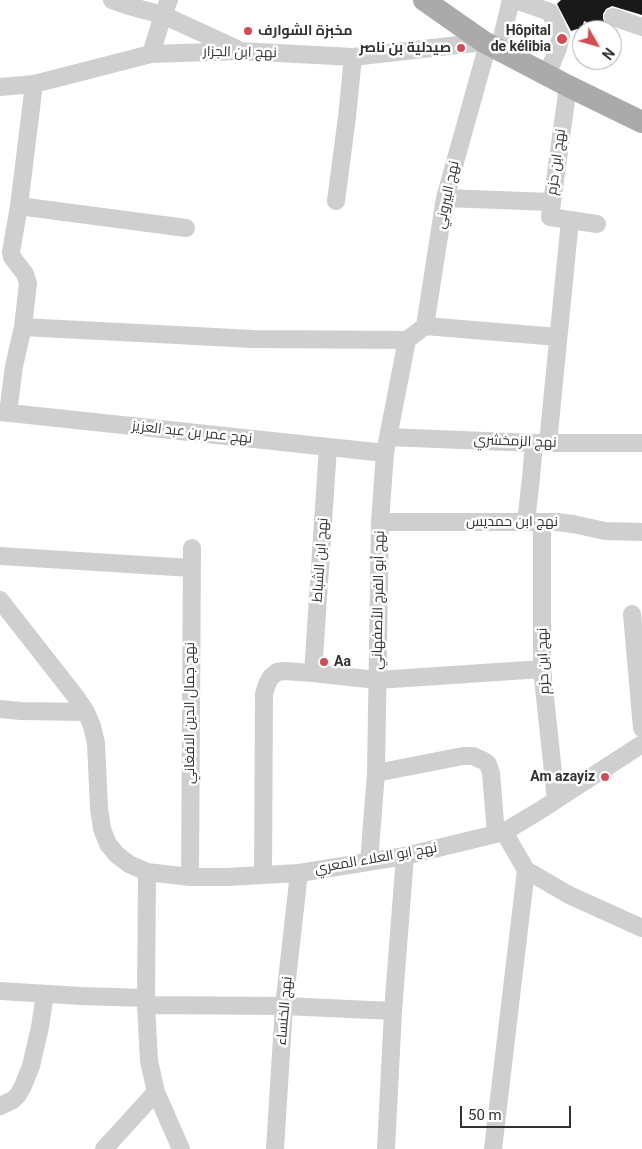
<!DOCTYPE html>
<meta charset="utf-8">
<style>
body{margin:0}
#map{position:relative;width:642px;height:1149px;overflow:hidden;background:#fff;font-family:Roboto,sans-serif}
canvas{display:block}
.north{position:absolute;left:572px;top:20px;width:50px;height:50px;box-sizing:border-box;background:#fff;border:1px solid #adadad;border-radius:50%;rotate:128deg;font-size:14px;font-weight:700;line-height:20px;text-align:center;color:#323232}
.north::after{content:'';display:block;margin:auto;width:18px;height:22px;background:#d24c55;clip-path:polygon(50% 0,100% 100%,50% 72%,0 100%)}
.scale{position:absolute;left:460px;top:1106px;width:111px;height:22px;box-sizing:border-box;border:2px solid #323232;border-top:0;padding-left:6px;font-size:15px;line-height:18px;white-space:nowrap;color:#323232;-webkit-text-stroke:4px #fff;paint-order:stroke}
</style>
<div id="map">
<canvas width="642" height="1149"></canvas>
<div class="north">N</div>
<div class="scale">50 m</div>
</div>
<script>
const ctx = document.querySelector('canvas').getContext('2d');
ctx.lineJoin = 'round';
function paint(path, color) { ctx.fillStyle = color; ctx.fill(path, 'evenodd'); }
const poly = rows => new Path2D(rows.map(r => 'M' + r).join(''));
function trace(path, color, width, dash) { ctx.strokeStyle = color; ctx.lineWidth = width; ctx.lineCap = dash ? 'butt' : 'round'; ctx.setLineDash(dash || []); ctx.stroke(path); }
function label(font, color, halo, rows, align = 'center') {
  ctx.font = font + ' Roboto,Cairo,sans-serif'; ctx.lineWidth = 5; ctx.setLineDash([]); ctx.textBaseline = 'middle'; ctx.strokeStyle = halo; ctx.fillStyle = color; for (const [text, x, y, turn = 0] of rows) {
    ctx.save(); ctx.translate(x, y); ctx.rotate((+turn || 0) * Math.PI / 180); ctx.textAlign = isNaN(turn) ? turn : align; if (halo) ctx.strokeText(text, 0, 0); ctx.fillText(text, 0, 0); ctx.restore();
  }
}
const building = poly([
 [561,0,642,0,642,15,612,6,606,9,603,14,603,19,606,25,605,30,584,21,582,29,577,29,571,31,557,4]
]);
const minor = poly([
 [112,0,129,6,163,15,237,49],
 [515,0,550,12,561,36,558,48,547,75],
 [613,17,642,27],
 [499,50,511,0],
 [151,54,163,15,169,0],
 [568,86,550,217,597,224],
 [0,87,34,84,151,54,240,51,353,57,484,42],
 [445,198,551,202],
 [336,201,347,117,353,57],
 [19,206,186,228],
 [425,326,558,337],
 [23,327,253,339,407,340],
 [407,340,425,326,445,198,488,44],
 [0,412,385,453],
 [8,413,14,366,23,327,28,283,25,274,12,257,11,252,19,206,34,84],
 [388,437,534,443,642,443],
 [548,443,570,220],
 [380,522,557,522,573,524,605,531,642,532],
 [526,522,531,478,534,443],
 [542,523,542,669,556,800],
 [0,556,191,568],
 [0,600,76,697,86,712,92,726,96,743,99,808,102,829,108,844,117,855,129,864,147,872,190,877,227,877,299,873,405,856,504,832,539,811,642,744],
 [632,614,642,728],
 [313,673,328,447],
 [0,709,21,711,86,712],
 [376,773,463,756,473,756,484,761,488,764,491,773,496,834],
 [504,832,526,870,569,895,642,928],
 [369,862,376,773,380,522,385,453,407,340],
 [147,872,146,1005,149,1061,156,1092,181,1149],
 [263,875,264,694,267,684,271,677,277,672,284,671,313,673,377,680,542,669],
 [190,877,192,548],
 [0,991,81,996,146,998],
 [146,1005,284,1006,393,1011],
 [0,1106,13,1100,18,1095,23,1086,31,1066,40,1027,45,994],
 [104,1149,156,1092],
 [275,1149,284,1006,299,873],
 [386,1149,393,1011,405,856],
 [493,1149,526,870]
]);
const major = poly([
 [424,0,484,42,568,86,642,122]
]);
const markers = [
 [248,31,5,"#d24c55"],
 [562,39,6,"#d24c55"],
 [461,48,5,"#d24c55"],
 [324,662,5,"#d24c55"],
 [605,777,5,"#d24c55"]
];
const poiNames = [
 ["مخبزة الشوارف",258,31,"left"],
 ["Hôpital",551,31],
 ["de kélibia",551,47],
 ["صيدلية بن ناصر",451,48],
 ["Aa",334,662,"left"],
 ["Am azayiz",595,777]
];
const streetNames = [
 ["نهج ابن الجزار",240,53,1],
 ["نهج ابن حزم",557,162,-82],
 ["نهج البيروني",448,195,-78],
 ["نهج عمر بن عبد العزيز",192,433,6],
 ["نهج الزمخشري",515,442,2],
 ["نهج ابن حمديس",512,522],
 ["نهج ابن الشباط",321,560,-86],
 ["نهج أبو الفرج الأصفهاني",379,600,-89],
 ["نهج ابن حزم",544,661,-92],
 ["نهج جمال الدين الافغاني",190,713,-90],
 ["نهج ابو العلاء المعري",376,859,-10],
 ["نهج الخنساء",285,1011,-85]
];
paint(building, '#191919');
trace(minor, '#cfcfcf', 18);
trace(major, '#aaa', 22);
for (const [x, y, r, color] of markers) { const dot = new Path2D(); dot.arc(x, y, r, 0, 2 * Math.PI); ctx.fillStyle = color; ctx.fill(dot); trace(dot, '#fff', 2); }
label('bold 14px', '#323232', '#fff', poiNames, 'right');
label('14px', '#323232', '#fff', streetNames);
</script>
